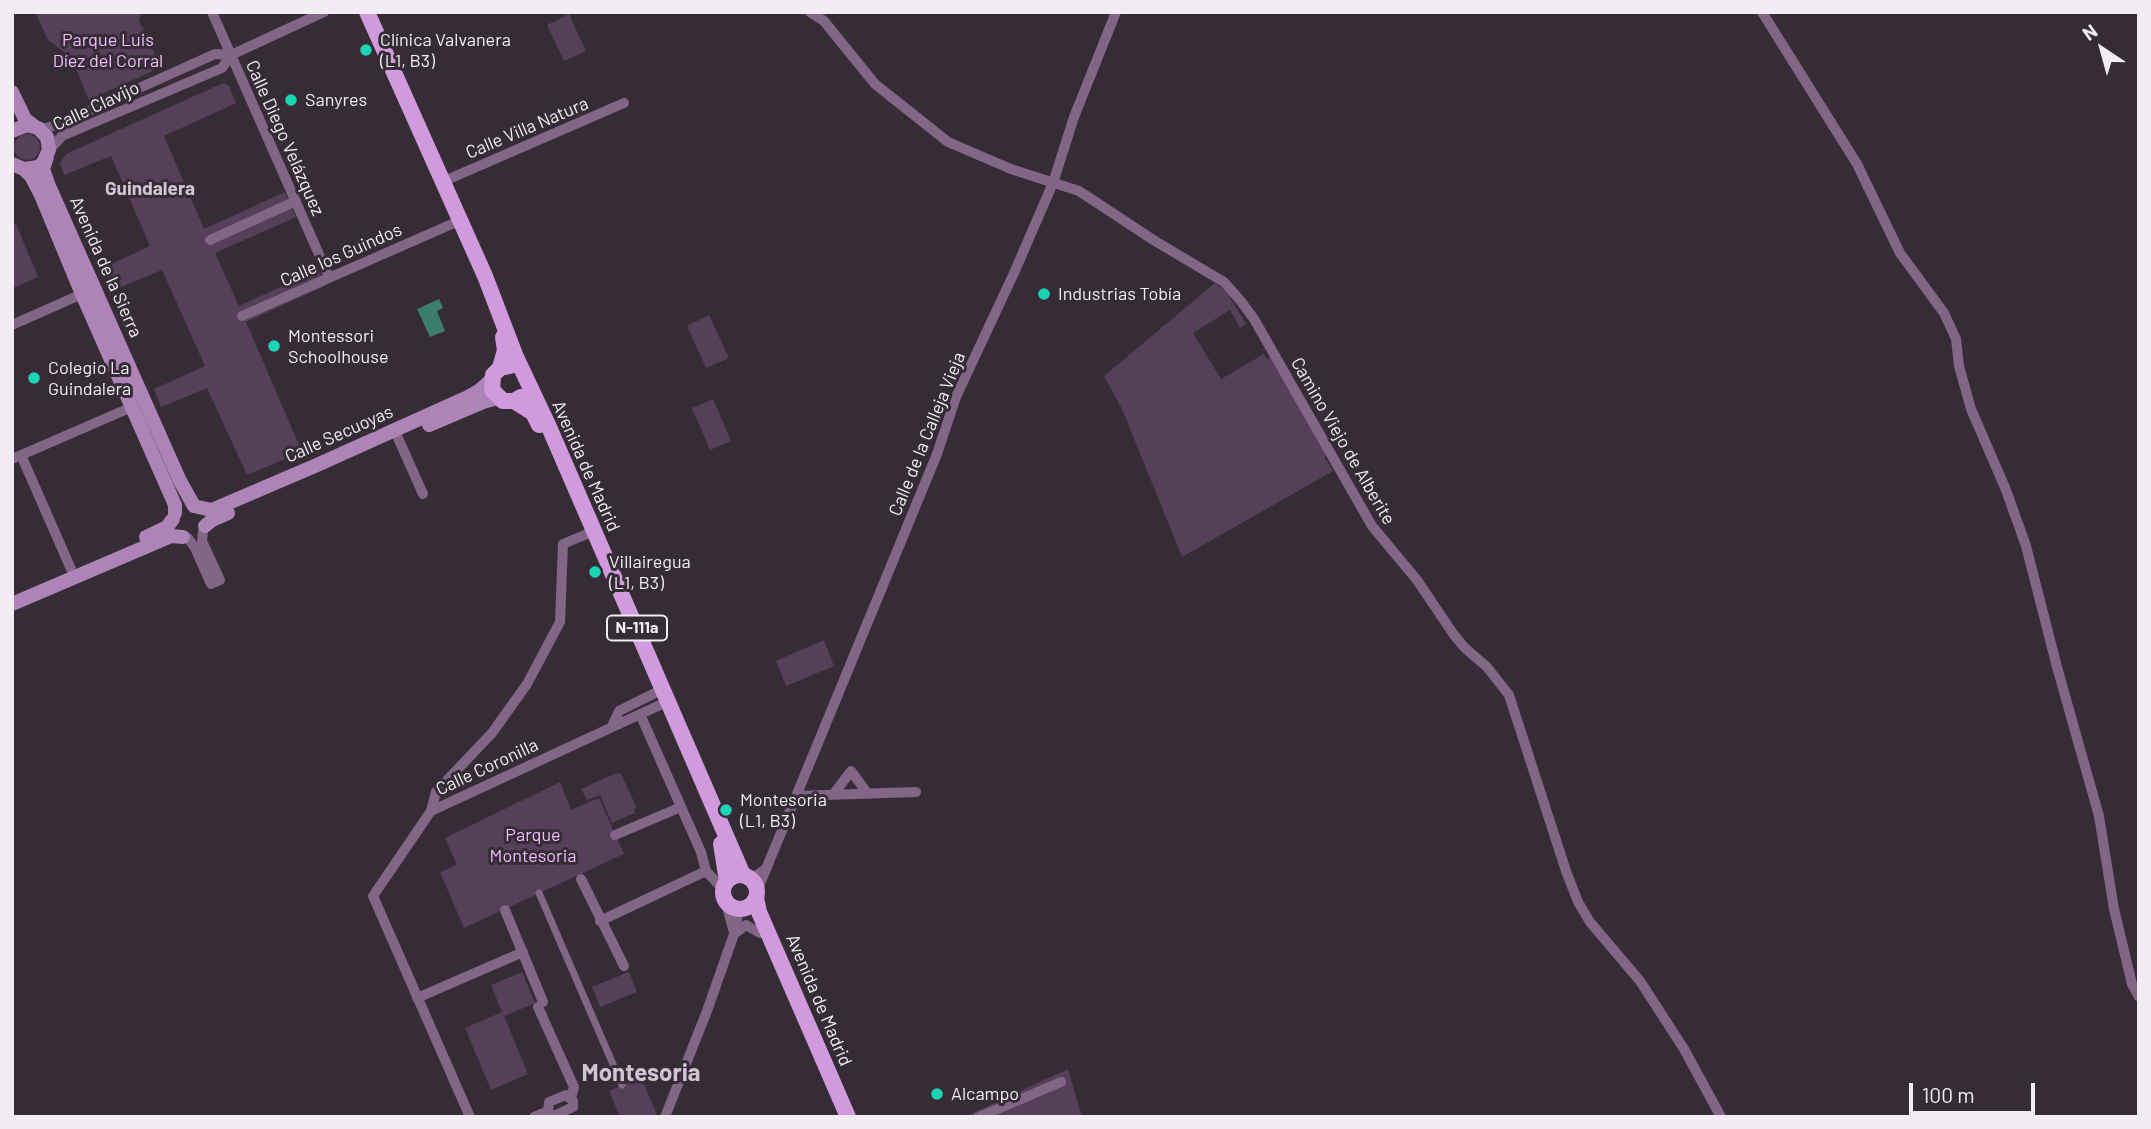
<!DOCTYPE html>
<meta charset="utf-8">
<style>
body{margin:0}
#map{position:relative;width:2151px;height:1129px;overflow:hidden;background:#352c36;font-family:Barlow,sans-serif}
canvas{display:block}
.frame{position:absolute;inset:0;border:14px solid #f2edf3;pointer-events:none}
.north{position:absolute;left:2067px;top:14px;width:70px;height:70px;-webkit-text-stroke:5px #352c36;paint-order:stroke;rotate:324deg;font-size:19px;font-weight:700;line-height:28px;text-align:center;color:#f2edf3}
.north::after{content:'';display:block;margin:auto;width:24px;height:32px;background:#f2edf3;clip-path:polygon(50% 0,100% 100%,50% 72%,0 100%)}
.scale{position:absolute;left:1909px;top:1083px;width:126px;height:32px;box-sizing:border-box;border:4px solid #f2edf3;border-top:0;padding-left:9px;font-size:21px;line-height:24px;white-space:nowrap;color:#f2edf3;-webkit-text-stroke:5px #352c36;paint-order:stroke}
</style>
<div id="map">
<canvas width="2151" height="1129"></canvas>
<div class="frame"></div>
<div class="north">N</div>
<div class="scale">100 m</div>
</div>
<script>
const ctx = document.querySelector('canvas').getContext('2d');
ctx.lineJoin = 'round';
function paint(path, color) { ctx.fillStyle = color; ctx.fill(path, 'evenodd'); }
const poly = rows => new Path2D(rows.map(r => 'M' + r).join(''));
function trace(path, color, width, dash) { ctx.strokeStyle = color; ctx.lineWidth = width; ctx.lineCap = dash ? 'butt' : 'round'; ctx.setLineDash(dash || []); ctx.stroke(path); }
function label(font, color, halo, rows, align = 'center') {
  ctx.font = font + ' Barlow,sans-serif'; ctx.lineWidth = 6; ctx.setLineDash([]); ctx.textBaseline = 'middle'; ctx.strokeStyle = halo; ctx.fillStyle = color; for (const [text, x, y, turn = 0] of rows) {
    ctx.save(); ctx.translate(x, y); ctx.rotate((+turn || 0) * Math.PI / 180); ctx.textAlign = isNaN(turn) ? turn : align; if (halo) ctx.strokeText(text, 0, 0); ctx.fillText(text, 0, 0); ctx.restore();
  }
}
const green = poly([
 [35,12,141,12,139,21,161,67,89,100,71,57,48,40],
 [569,14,586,51,564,61,547,25],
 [223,83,229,86,236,103,164,136,204,229,285,192,296,217,215,253,239,306,319,269,325,286,246,322,302,452,247,475,207,388,161,407,154,389,205,366,162,270,111,291,101,269,150,246,111,156,64,175,60,164,66,154],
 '14 147a13 13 0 1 1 26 0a13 13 0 1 1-26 0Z',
 [16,224,38,277,13,288,12,226],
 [1215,283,1226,291,1246,324,1240,328,1230,310,1193,333,1221,379,1264,354,1267,359,1271,358,1326,451,1325,458,1333,471,1182,557,1122,409,1104,376],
 [709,315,729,358,706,368,687,326],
 [713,399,731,441,710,450,692,408],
 [824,640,834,666,786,686,776,661],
 [616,773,621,774,637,808,634,809,635,813,612,823,600,795,587,800,581,789],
 [560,782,571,810,599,798,624,854,464,928,440,872,457,865,445,838],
 [522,972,535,1003,504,1016,528,1074,491,1090,465,1028,502,1012,491,985],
 [629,972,637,992,600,1007,592,987],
 [1068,1069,1082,1117,964,1117],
 [641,1077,658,1117,620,1117,609,1091]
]);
const water = poly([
 [439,299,443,308,437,311,445,331,430,337,417,309]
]);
const pedestrian = poly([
 [539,893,622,1085]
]);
const minor = poly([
 [212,12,329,277],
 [810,12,824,21,875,84,948,142,1011,169,1079,191,1155,241,1224,282,1240,300,1254,319,1372,526,1417,580,1454,635,1465,648,1487,667,1509,695,1566,871,1578,902,1590,922,1640,981,1684,1049,1721,1117],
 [1762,12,1857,164,1900,253,1944,313,1956,339,1959,366,1971,409,2006,490,2026,546,2057,667,2099,816,2114,909,2132,984,2139,997],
 [38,128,46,128,57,125,215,54,231,55,324,12],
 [49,150,62,136,222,68,231,55],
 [442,182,624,103],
 [210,240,296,201],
 [242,316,452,224],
 [12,325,82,294],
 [398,438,423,494],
 [21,455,71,569],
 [12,459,132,407],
 [188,538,195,548,211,584,220,580,202,541,203,531],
 [612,726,619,711,655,693],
 [833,795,851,771,868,794],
 [797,796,916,792],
 [431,811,436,792,492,733,527,684,560,622,563,544,587,534],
 [615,835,681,807],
 [706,871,723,889],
 [581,879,624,966],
 [751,879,767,868],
 [757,891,937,454,956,397,1014,273,1053,183,1074,117,1116,12],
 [726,903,733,929],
 [505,910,543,1002],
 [600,921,706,871,701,852,640,714],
 [734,934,746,925,760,933],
 [417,998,523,952],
 [538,1007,574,1087,571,1098],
 [566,1095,573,1101,573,1107,554,1116,551,1115,548,1111,549,1102,566,1095],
 [470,1117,373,896,431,811,660,705],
 [534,1117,548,1111],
 [665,1117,707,1011,734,934,739,910],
 [979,1117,1061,1082]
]);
const secondary = poly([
 [12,92,25,119,34,126],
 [12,131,27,125,38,128,47,137,49,150,43,163,38,167,24,169,12,164],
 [47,157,43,169,49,186,180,481,194,506],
 [24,169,31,176,41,195,82,294,175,505,175,513],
 [429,425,483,402,498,398],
 [198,507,212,510,317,465,466,398,480,390,491,380],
 [205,526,212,520,228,513],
 [146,537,167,527,173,519],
 [12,604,171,536,183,537]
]);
const primary = poly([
 [367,12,485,276,516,357,549,427,743,875],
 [510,366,500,368,493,375,492,390,503,401,514,401,521,397],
 [500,368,505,350,503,337],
 [514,401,533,413,539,425],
 [721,844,727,881],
 '723 892a17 17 0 1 1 34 0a17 17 0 1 1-34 0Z',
 [756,898,759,912,848,1117]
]);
const markers = [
 [366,50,7,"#1bd5b2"],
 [291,100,7,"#1bd5b2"],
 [1044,294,7,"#1bd5b2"],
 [274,346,7,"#1bd5b2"],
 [34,378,7,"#1bd5b2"],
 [595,572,7,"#1bd5b2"],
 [726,810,7,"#1bd5b2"],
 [937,1094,7,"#1bd5b2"]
];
const shields = [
 [637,628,60]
];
const shieldNames = [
 ["N-111a",637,628]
];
const parkNames = [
 ["Parque Luis",108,40],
 ["Díez del Corral",108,61],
 ["Parque",533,835],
 ["Montesoria",533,856]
];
const poiNames = [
 ["Clínica Valvanera",380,40],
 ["(L1, B3)",380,61],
 ["Sanyres",305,100],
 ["Industrias Tobía",1058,294],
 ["Montessori",288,336],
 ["Schoolhouse",288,357],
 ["Colegio La",48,368],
 ["Guindalera",48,389],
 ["Villairegua",609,562],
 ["(L1, B3)",609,583],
 ["Montesoria",740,800],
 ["(L1, B3)",740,821],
 ["Alcampo",951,1094]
];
const streetNames = [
 ["Calle Clavijo",96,106,-25],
 ["Calle Villa Natura",527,128,-23],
 ["Calle Diego Velázquez",285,138,66],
 ["Calle los Guindos",341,255,-24],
 ["Avenida de la Sierra",106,267,66],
 ["Calle Secuoyas",339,434,-24],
 ["Calle de la Calleja Vieja",927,434,-68],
 ["Camino Viejo de Alberite",1343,441,60],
 ["Avenida de Madrid",586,466,66],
 ["Calle Coronilla",487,767,-25],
 ["Avenida de Madrid",819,1000,67]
];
const neighbourhoodNames = [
 ["Guindalera",150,189]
];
const districtNames = [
 ["Montesoria",641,1073]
];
paint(green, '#553f59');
paint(water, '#3c7d6c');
trace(pedestrian, '#816686', 7);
trace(minor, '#816686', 10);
trace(secondary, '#ae83b7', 14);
trace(primary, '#d19add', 16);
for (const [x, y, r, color] of markers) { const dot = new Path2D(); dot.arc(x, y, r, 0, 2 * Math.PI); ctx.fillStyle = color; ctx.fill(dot); trace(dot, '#352c36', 2.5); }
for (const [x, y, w] of shields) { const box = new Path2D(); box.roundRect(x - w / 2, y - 12.5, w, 25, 5); ctx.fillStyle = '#352c36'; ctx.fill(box); trace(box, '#f2edf3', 2); }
label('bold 16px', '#f2edf3', null, shieldNames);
label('18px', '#f1bdfc', '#352c36', parkNames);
label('18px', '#f2edf3', '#352c36', poiNames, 'left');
label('18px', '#f2edf3', '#352c36', streetNames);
label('bold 19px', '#d0c5d2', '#352c36', neighbourhoodNames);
label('bold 24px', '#d0c5d2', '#352c36', districtNames);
</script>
